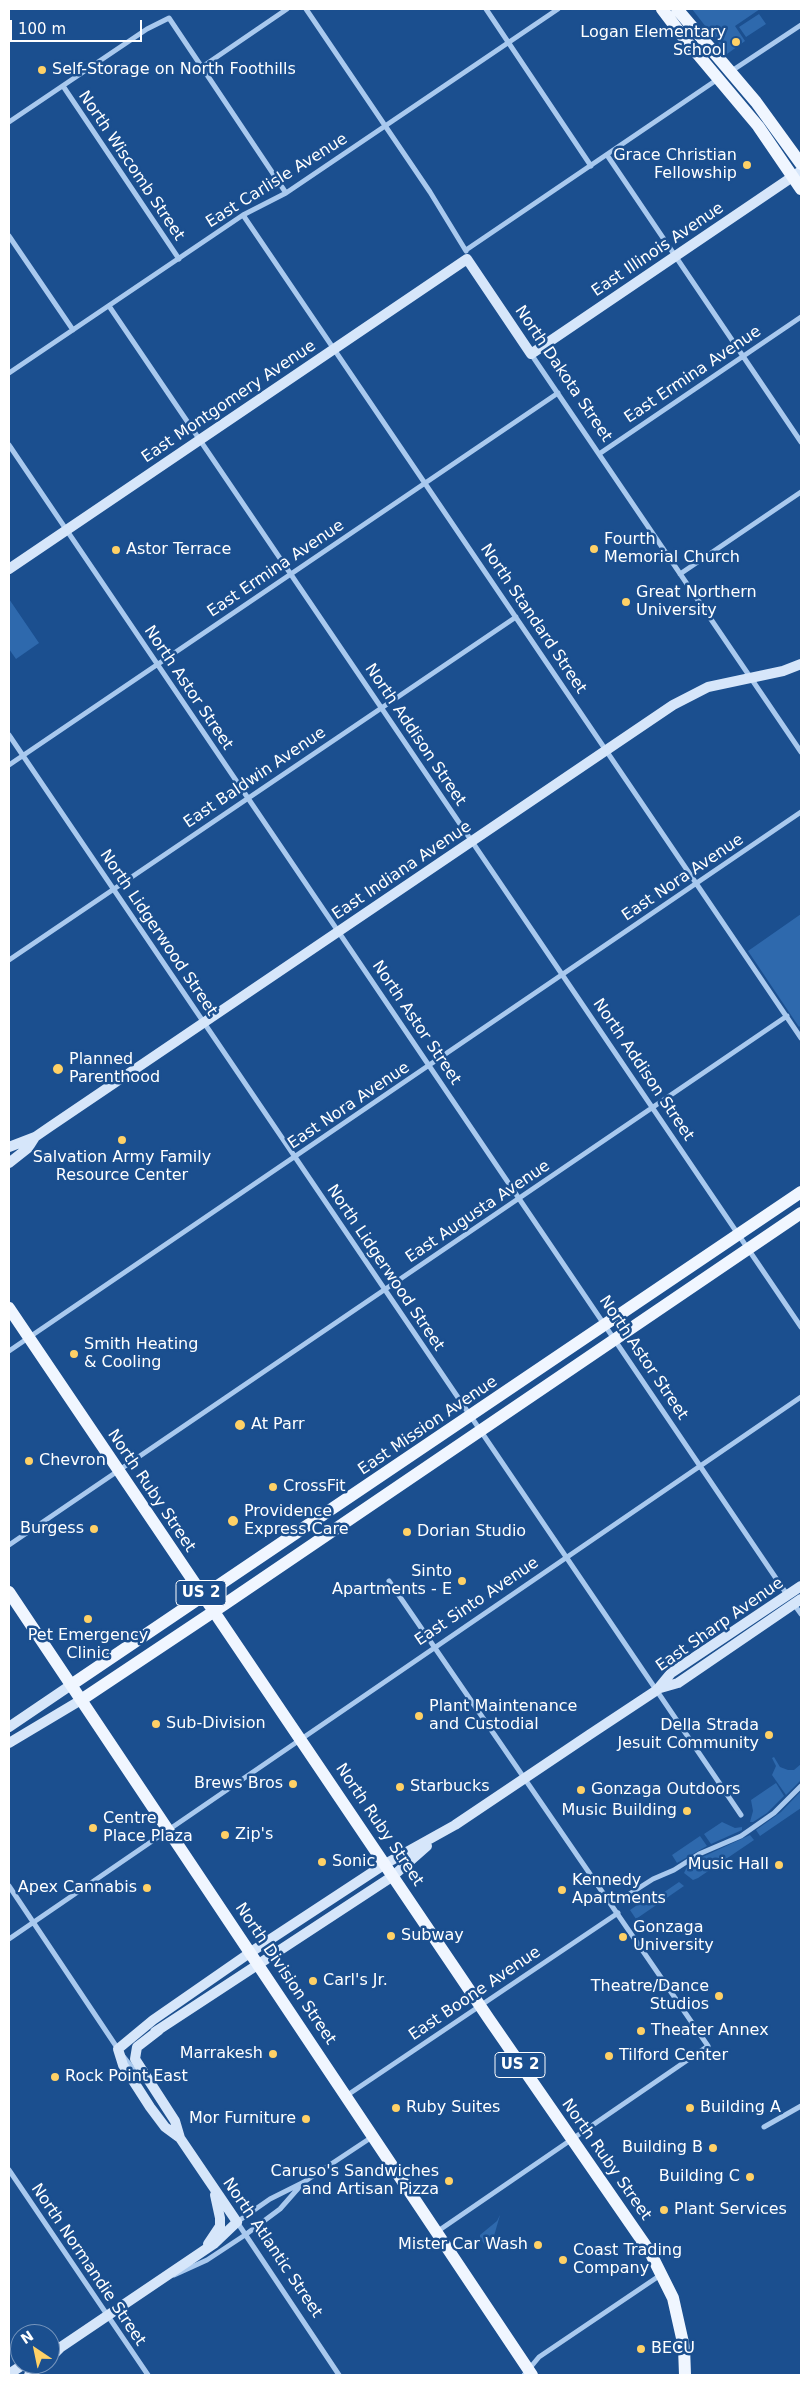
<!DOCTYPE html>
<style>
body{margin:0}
#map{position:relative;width:810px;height:2384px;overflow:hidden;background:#1b4f8f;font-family:"DejaVu Sans",sans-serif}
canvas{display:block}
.frame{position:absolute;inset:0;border:10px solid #fff;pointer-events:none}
.north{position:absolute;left:10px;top:2324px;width:50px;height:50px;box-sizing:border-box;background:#1b4f8f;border:1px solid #7695bc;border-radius:50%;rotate:326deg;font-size:14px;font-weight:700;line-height:20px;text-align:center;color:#fff}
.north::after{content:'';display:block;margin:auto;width:18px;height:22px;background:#ffd166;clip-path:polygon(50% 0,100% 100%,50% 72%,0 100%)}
.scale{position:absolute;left:10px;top:20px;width:132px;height:22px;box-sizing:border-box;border:2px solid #fff;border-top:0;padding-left:6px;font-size:15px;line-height:18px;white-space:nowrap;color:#fff;-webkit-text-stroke:4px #1b4f8f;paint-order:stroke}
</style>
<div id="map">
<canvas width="810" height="2384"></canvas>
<div class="frame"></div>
<div class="north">N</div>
<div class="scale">100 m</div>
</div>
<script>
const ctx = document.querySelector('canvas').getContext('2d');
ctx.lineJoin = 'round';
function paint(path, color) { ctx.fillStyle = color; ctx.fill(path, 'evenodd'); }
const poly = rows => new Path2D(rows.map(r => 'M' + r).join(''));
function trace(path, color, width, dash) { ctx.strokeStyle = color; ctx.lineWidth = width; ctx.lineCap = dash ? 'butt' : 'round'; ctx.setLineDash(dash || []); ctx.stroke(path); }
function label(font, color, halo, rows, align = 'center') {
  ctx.font = font + ' "DejaVu Sans",sans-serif'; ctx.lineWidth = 5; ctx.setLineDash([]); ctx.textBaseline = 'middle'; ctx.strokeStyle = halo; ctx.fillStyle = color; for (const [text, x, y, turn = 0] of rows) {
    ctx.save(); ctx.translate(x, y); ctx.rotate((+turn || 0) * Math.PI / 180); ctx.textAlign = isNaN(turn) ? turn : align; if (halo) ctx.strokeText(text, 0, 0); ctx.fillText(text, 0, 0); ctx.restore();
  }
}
const green = poly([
 [692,9,760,9,735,26,745,41,727,54],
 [759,14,766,24,746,37,739,27],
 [9,599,39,643,16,659,9,649],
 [801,914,801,1025,799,1027,748,951],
 [774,1757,780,1767,788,1770,794,1770,801,1764,801,1780,786,1795,772,1775,776,1766,772,1758],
 [776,1783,784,1796,767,1813,753,1822,750,1822,753,1811,751,1800],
 [801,1791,801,1808,760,1836,756,1830,781,1812],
 [722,1822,735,1828,742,1827,742,1830,711,1844,704,1834],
 [750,1835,754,1840,698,1878,693,1880,684,1873,688,1865,698,1859],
 [700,1836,707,1846,677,1863,672,1855],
 [679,1882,684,1886,636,1919,630,1910,643,1901,657,1897],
 [500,2215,492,2243,489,2246,485,2245,480,2238,480,2235,497,2221]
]);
const street = poly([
 [306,9,430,192,466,251],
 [486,9,591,166],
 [202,67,287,9],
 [730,72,801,25],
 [63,86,179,259],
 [9,122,147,29,169,18,286,193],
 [607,155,801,442],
 [243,215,801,1038],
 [9,236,73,330],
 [466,250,718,79],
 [109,306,801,1327],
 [531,354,801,752],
 [9,373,243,215,286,193,558,9],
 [9,445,788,1596],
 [599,454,801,317],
 [680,574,801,492],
 [9,735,741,1815],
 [9,765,558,393],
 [9,960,516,617],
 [9,1351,801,812],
 [9,1545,787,1016],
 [389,1581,708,2046,438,2231],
 [793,1603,801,1614],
 [9,1886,118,2049],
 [620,1900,653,1879,674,1870,699,1854,741,1836,774,1813,801,1786],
 [9,1939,801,1397],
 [123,2056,134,2070,145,2078],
 [346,2096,618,1913],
 [764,2127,801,2106],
 [9,2170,148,2375],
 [174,2275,207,2260,245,2235,280,2209,302,2184],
 [339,2375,237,2222,270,2199,304,2182,372,2137],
 [524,2375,539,2357,662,2274]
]);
const secondary = poly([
 [9,569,467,259,531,354,801,171],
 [9,1147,35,1137,51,1126,673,705,708,687,783,671,801,664],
 [9,1163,28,1148,35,1137],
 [657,1689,678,1683,801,1599],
 [9,1727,71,1685],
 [9,1743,81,1700],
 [155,2032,393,1876,427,1846],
 [118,2049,153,2020,251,1952,385,1864,455,1825,589,1735,657,1690,671,1673,801,1586],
 [118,2049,123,2065,150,2107,165,2127,180,2138],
 [208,2244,220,2226,220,2218,215,2195],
 [50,2358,61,2347,215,2243,237,2222,180,2138,175,2121,135,2059,137,2047,159,2030],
 [9,2374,24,2364],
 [29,2375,43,2364]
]);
const primary = poly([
 [662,9,684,38,758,126,801,189],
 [677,9,756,102,801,164],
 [9,1308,489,2019,650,2252,673,2298,684,2347,685,2375],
 [9,1592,532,2375],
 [71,1685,801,1192],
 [81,1700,225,1604,801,1213]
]);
const markers = [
 [736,42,5,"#ffd166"],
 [42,70,5,"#ffd166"],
 [747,165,5,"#ffd166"],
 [594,549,5,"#ffd166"],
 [116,550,5,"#ffd166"],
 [626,602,5,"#ffd166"],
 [58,1069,6,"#ffd166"],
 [122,1140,5,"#ffd166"],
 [74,1354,5,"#ffd166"],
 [240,1425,6,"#ffd166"],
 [29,1461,5,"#ffd166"],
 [273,1487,5,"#ffd166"],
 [233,1521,6,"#ffd166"],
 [94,1529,5,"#ffd166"],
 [407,1532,5,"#ffd166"],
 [462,1581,5,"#ffd166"],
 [88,1619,5,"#ffd166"],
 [419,1716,5,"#ffd166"],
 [156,1724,5,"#ffd166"],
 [769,1735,5,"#ffd166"],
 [293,1784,5,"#ffd166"],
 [400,1787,5,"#ffd166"],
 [581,1790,5,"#ffd166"],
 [687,1811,5,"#ffd166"],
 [93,1828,5,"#ffd166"],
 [225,1835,5,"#ffd166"],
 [322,1862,5,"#ffd166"],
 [779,1865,5,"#ffd166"],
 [147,1888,5,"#ffd166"],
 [562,1890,5,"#ffd166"],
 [391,1936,5,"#ffd166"],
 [623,1937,5,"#ffd166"],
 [313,1981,5,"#ffd166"],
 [719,1996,5,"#ffd166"],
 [641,2031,5,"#ffd166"],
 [273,2054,5,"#ffd166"],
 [609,2056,5,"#ffd166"],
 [55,2077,5,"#ffd166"],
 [396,2108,5,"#ffd166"],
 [690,2108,5,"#ffd166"],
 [306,2119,5,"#ffd166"],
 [713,2148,5,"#ffd166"],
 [750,2177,5,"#ffd166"],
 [449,2181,5,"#ffd166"],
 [664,2210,5,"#ffd166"],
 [538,2245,5,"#ffd166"],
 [563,2260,5,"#ffd166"],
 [641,2349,5,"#ffd166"]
];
const shields = [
 [201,1593,50],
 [520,2065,50]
];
const shieldNames = [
 ["US 2",201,1593],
 ["US 2",520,2065]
];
const poiNames = [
 ["Logan Elementary",726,33,"right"],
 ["School",726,51,"right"],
 ["Self-Storage on North Foothills",52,70],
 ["Grace Christian",737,156,"right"],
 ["Fellowship",737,174,"right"],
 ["Fourth",604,540],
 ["Memorial Church",604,558],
 ["Astor Terrace",126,550],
 ["Great Northern",636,593],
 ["University",636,611],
 ["Planned",69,1060],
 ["Parenthood",69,1078],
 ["Salvation Army Family",122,1158,"center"],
 ["Resource Center",122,1176,"center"],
 ["Smith Heating",84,1345],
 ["& Cooling",84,1363],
 ["At Parr",251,1425],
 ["Chevron",39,1461],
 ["CrossFit",283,1487],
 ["Providence",244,1512],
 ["Express Care",244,1530],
 ["Burgess",84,1529,"right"],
 ["Dorian Studio",417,1532],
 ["Sinto",452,1572,"right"],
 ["Apartments - E",452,1590,"right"],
 ["Pet Emergency",88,1636,"center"],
 ["Clinic",88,1654,"center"],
 ["Plant Maintenance",429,1707],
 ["and Custodial",429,1725],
 ["Sub-Division",166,1724],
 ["Della Strada",759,1726,"right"],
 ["Jesuit Community",759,1744,"right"],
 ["Brews Bros",283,1784,"right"],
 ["Starbucks",410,1787],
 ["Gonzaga Outdoors",591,1790],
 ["Music Building",677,1811,"right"],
 ["Centre",103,1819],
 ["Place Plaza",103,1837],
 ["Zip's",235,1835],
 ["Sonic",332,1862],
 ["Music Hall",769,1865,"right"],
 ["Kennedy",572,1881],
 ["Apartments",572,1899],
 ["Apex Cannabis",137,1888,"right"],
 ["Gonzaga",633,1928],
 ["University",633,1946],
 ["Subway",401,1936],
 ["Carl's Jr.",323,1981],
 ["Theatre/Dance",709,1987,"right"],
 ["Studios",709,2005,"right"],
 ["Theater Annex",651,2031],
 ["Marrakesh",263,2054,"right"],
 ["Tilford Center",619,2056],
 ["Rock Point East",65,2077],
 ["Ruby Suites",406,2108],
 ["Building A",700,2108],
 ["Mor Furniture",296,2119,"right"],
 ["Building B",703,2148,"right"],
 ["Caruso's Sandwiches",439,2172,"right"],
 ["and Artisan Pizza",439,2190,"right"],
 ["Building C",740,2177,"right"],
 ["Plant Services",674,2210],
 ["Mister Car Wash",528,2245,"right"],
 ["Coast Trading",573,2251],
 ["Company",573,2269],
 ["BECU",651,2349]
];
const streetNames = [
 ["North Wiscomb Street",131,166,56],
 ["East Carlisle Avenue",277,181,-32],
 ["East Illinois Avenue",658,250,-34],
 ["North Dakota Street",563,374,56],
 ["East Ermina Avenue",693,375,-34],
 ["East Montgomery Avenue",229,402,-34],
 ["East Ermina Avenue",276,569,-34],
 ["North Standard Street",533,619,56],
 ["North Astor Street",188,688,56],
 ["North Addison Street",415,735,56],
 ["East Baldwin Avenue",255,778,-34],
 ["East Indiana Avenue",402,871,-34],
 ["East Nora Avenue",683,878,-34],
 ["North Lidgerwood Street",158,933,56],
 ["North Astor Street",416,1023,56],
 ["North Addison Street",643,1070,56],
 ["East Nora Avenue",349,1106,-34],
 ["East Augusta Avenue",478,1212,-34],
 ["North Lidgerwood Street",385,1268,56],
 ["North Astor Street",643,1358,56],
 ["East Mission Avenue",428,1426,-34],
 ["North Ruby Street",151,1491,56],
 ["East Sinto Avenue",477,1602,-34],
 ["East Sharp Avenue",720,1625,-35],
 ["North Ruby Street",379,1825,56],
 ["North Division Street",285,1974,56],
 ["East Boone Avenue",475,1994,-34],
 ["North Ruby Street",606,2160,55],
 ["North Atlantic Street",272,2248,56],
 ["North Normandie Street",88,2265,56]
];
paint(green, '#2e69ad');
trace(street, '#a9c9ee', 5);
trace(secondary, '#d6e6fa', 10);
trace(primary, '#f0f6ff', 12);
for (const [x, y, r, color] of markers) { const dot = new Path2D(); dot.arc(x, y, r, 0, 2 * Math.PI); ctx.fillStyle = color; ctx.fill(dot); trace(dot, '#1b4f8f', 2); }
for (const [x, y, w] of shields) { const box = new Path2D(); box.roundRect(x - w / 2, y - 12.5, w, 25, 4); ctx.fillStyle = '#1b4f8f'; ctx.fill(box); trace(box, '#fff', 1); }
label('bold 15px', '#fff', null, shieldNames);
label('16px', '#fff', '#1b4f8f', poiNames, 'left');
label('16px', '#fff', '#1b4f8f', streetNames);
</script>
